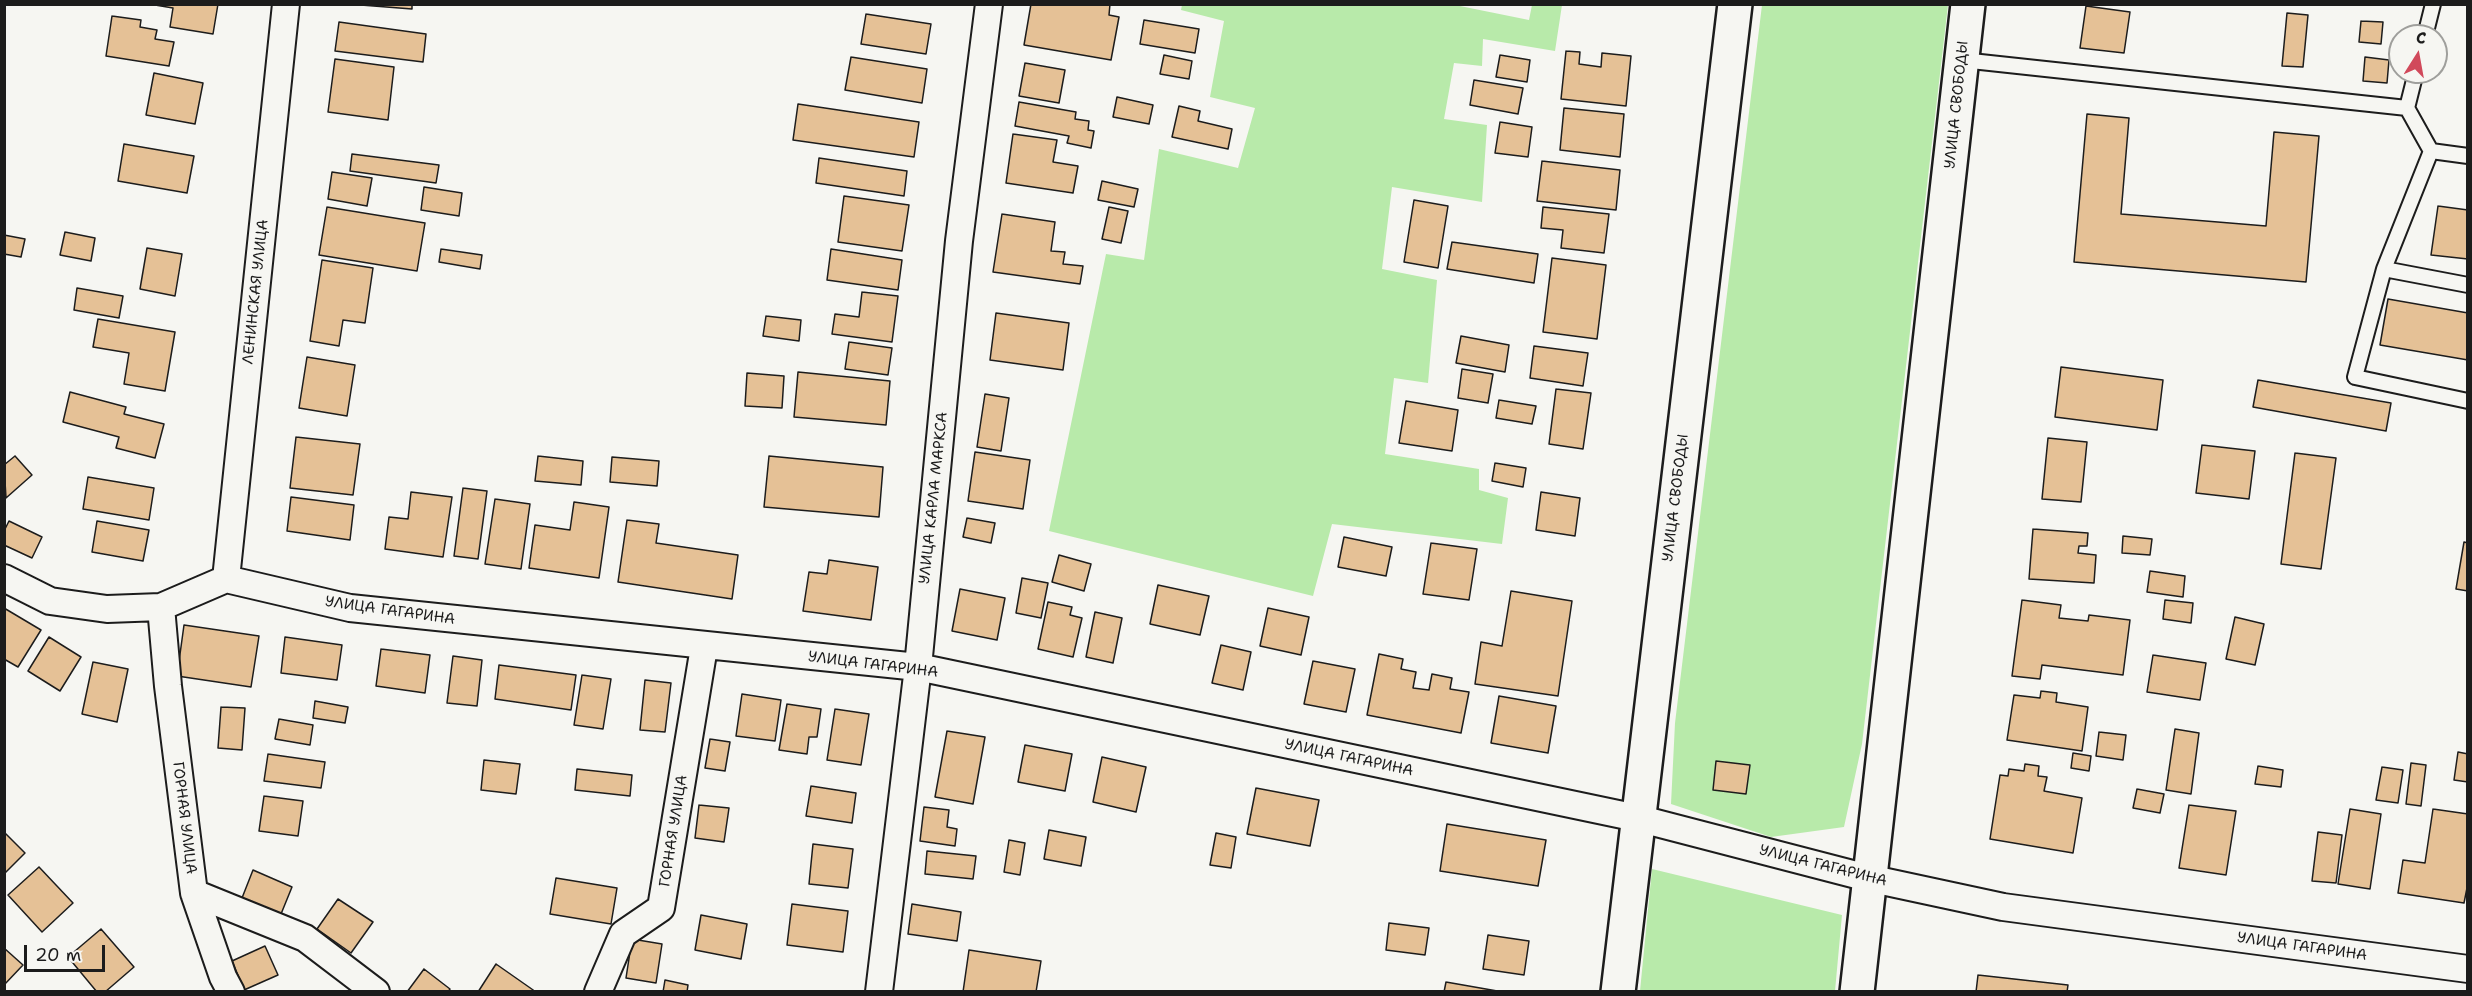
<!DOCTYPE html>
<meta charset="utf-8">
<style>
body{margin:0}
#map{position:relative;width:2472px;height:996px;overflow:hidden;background:#f6f6f2;font-family:"Shantell Sans",sans-serif}
canvas{display:block}
.frame{position:absolute;inset:0;border:6px solid #1c1c1c;pointer-events:none}
.north{position:absolute;left:2388px;top:24px;width:60px;height:60px;box-sizing:border-box;background:#f6f6f2;border:2px solid #9f9f9c;border-radius:50%;rotate:11deg;font-size:16px;font-weight:700;line-height:24px;text-align:center;color:#1c1c1c}
.north::after{content:'';display:block;margin:auto;width:21px;height:27px;background:#d1495b;clip-path:polygon(50% 0,100% 100%,50% 72%,0 100%)}
.scale{position:absolute;left:24px;top:945px;width:81px;height:27px;box-sizing:border-box;border:3px solid #1c1c1c;border-top:0;padding-left:8px;font-size:18px;line-height:21px;white-space:nowrap;color:#1c1c1c;-webkit-text-stroke:4px #f6f6f2;paint-order:stroke}
</style>
<div id="map">
<canvas width="2472" height="996"></canvas>
<div class="frame"></div>
<div class="north">С</div>
<div class="scale">20 m</div>
</div>
<script>
const ctx = document.querySelector('canvas').getContext('2d');
ctx.lineJoin = 'round';
function paint(path, color) { ctx.fillStyle = color; ctx.fill(path, 'evenodd'); }
const poly = rows => new Path2D(rows.map(r => 'M' + r).join(''));
function trace(path, color, width, dash) { ctx.strokeStyle = color; ctx.lineWidth = width; ctx.lineCap = dash ? 'butt' : 'round'; ctx.setLineDash(dash || []); ctx.stroke(path); }
function label(font, color, halo, rows, align = 'center') {
  ctx.font = font + ' "Shantell Sans",sans-serif'; ctx.lineWidth = 4.5; ctx.setLineDash([]); ctx.textBaseline = 'middle'; ctx.strokeStyle = halo; ctx.fillStyle = color; for (const [text, x, y, turn = 0] of rows) {
    ctx.save(); ctx.translate(x, y); ctx.rotate((+turn || 0) * Math.PI / 180); ctx.textAlign = isNaN(turn) ? turn : align; if (halo) ctx.strokeText(text, 0, 0); ctx.fillText(text, 0, 0); ctx.restore();
  }
}
const green = poly([
 [1455,5,1529,20,1532,5,1562,5,1555,51,1483,39,1482,66,1454,63,1444,119,1487,125,1482,202,1392,187,1382,269,1437,280,1428,383,1394,378,1385,454,1479,469,1479,490,1508,498,1502,544,1332,524,1313,596,1049,531,1106,254,1144,260,1159,149,1238,168,1255,108,1210,97,1224,21,1181,10,1182,5],
 [1762,5,1948,5,1862,744,1844,827,1771,837,1671,804,1675,723],
 [1652,869,1842,915,1835,991,1640,991]
]);
const building = poly([
 [149,4,218,4,213,34,170,27,173,8,149,4],
 [348,4,412,4,412,9,348,4],
 [1031,4,1110,4,1109,15,1119,17,1111,60,1024,45,1031,4],
 [2086,6,2130,12,2124,53,2080,48,2086,6],
 [2287,13,2308,15,2303,67,2282,66,2287,13],
 [866,14,931,24,926,54,861,44,866,14],
 [112,16,141,20,140,27,157,30,155,39,174,42,169,66,106,56,112,16],
 [1144,20,1199,29,1195,53,1140,44,1144,20],
 [2361,21,2383,22,2381,44,2359,42,2361,21],
 [339,22,426,34,423,62,335,51,339,22],
 [1566,51,1580,52,1579,64,1601,67,1602,53,1631,56,1626,106,1561,99,1566,51],
 [1164,55,1192,61,1189,79,1160,74,1164,55],
 [1500,55,1530,60,1527,82,1496,77,1500,55],
 [851,57,927,69,922,103,845,90,851,57],
 [2365,57,2389,60,2387,83,2363,81,2365,57],
 [335,59,394,67,388,120,328,112,335,59],
 [1025,63,1065,70,1059,103,1019,96,1025,63],
 [154,73,203,83,195,124,146,115,154,73],
 [1474,80,1523,88,1518,114,1470,105,1474,80],
 [1117,97,1153,105,1149,124,1113,117,1117,97],
 [1019,102,1076,112,1075,119,1089,121,1088,130,1094,131,1091,148,1067,143,1069,136,1015,126,1019,102],
 [798,104,919,122,914,157,793,140,798,104],
 [1179,106,1200,111,1198,121,1232,129,1228,149,1172,137,1179,106],
 [1564,108,1624,114,1620,157,1560,150,1564,108],
 [2087,114,2129,118,2121,214,2266,226,2274,132,2319,136,2306,282,2074,262,2087,114],
 [1500,122,1532,127,1528,157,1495,153,1500,122],
 [1013,134,1057,140,1053,162,1078,166,1073,193,1006,183,1013,134],
 [124,144,194,156,187,193,118,181,124,144],
 [352,154,439,165,436,183,350,171,352,154],
 [819,158,907,171,904,196,816,183,819,158],
 [1542,161,1620,170,1616,210,1537,201,1542,161],
 [332,172,372,178,367,206,328,199,332,172],
 [1102,181,1138,189,1134,207,1098,200,1102,181],
 [424,187,462,193,459,216,421,210,424,187],
 [844,196,909,205,902,251,838,242,844,196],
 [1414,200,1448,206,1438,268,1404,262,1414,200],
 [2438,206,2468,210,2468,259,2431,255,2438,206],
 [327,207,425,223,417,271,319,255,327,207],
 [1109,207,1128,211,1121,243,1102,239,1109,207],
 [1543,207,1609,214,1604,253,1561,248,1563,230,1541,228,1543,207],
 [1002,214,1055,222,1051,251,1065,252,1063,264,1083,266,1080,284,993,272,1002,214],
 [65,232,95,238,91,261,60,255,65,232],
 [4,235,25,239,21,257,4,254,4,235],
 [1452,242,1538,254,1534,283,1447,269,1452,242],
 [147,248,182,254,175,296,140,289,147,248],
 [441,249,482,255,480,269,439,262,441,249],
 [831,249,902,260,898,290,827,280,831,249],
 [1552,258,1606,265,1597,339,1543,332,1552,258],
 [322,260,373,268,365,323,343,320,339,346,310,341,322,260],
 [77,288,123,296,119,318,74,310,77,288],
 [862,292,898,296,892,342,832,334,835,314,859,317,862,292],
 [2388,299,2468,313,2468,360,2380,345,2388,299],
 [996,313,1069,323,1063,370,990,360,996,313],
 [766,316,801,320,799,341,763,336,766,316],
 [98,319,175,332,165,391,124,384,129,353,93,347,98,319],
 [1461,336,1509,345,1505,372,1456,363,1461,336],
 [849,342,892,348,888,375,845,369,849,342],
 [1534,346,1588,353,1583,386,1530,378,1534,346],
 [307,357,355,365,347,416,299,408,307,357],
 [2061,367,2163,380,2157,430,2055,417,2061,367],
 [1462,369,1493,374,1488,403,1458,398,1462,369],
 [798,372,890,381,886,425,794,417,798,372],
 [747,373,784,376,782,408,745,406,747,373],
 [2258,380,2391,403,2386,431,2253,407,2258,380],
 [1556,389,1591,393,1583,449,1549,444,1556,389],
 [70,392,126,407,124,414,164,424,155,458,116,448,119,437,63,422,70,392],
 [985,394,1009,398,1001,451,977,447,985,394],
 [1499,400,1536,406,1532,424,1496,418,1499,400],
 [1406,401,1458,410,1452,451,1399,443,1406,401],
 [296,437,360,444,353,495,290,488,296,437],
 [2048,438,2087,442,2081,502,2042,499,2048,438],
 [2202,445,2255,451,2249,499,2196,493,2202,445],
 [975,452,1030,460,1023,509,968,501,975,452],
 [2295,453,2336,458,2321,569,2281,564,2295,453],
 [15,456,32,475,6,498,4,465,15,456],
 [538,456,583,461,581,485,535,481,538,456],
 [769,456,883,467,879,517,764,507,769,456],
 [612,457,659,461,657,486,610,482,612,457],
 [1495,463,1526,468,1523,487,1492,481,1495,463],
 [88,477,154,488,149,520,83,509,88,477],
 [463,488,487,491,478,559,454,556,463,488],
 [411,492,452,497,443,557,385,549,389,517,408,519,411,492],
 [1541,492,1580,498,1575,536,1536,530,1541,492],
 [291,497,354,505,350,540,287,531,291,497],
 [495,499,530,504,521,569,485,564,495,499],
 [574,502,609,507,599,578,529,568,535,525,570,530,574,502],
 [967,518,995,523,991,543,963,537,967,518],
 [627,520,659,524,656,543,738,555,732,599,618,582,627,520],
 [9,521,42,537,32,558,4,545,4,531,9,521],
 [97,521,149,530,143,561,92,552,97,521],
 [2033,529,2088,533,2087,546,2079,546,2078,553,2096,555,2094,583,2029,579,2033,529],
 [2123,536,2152,539,2150,555,2122,553,2123,536],
 [1344,537,1392,547,1386,576,1338,567,1344,537],
 [2464,542,2468,543,2468,591,2456,589,2464,542],
 [1431,543,1477,549,1469,600,1423,594,1431,543],
 [1059,555,1091,564,1084,591,1052,582,1059,555],
 [829,560,878,567,871,620,803,611,809,572,827,574,829,560],
 [2150,571,2185,576,2183,597,2147,592,2150,571],
 [1022,578,1048,583,1041,618,1016,613,1022,578],
 [1158,585,1209,596,1200,635,1150,624,1158,585],
 [960,589,1005,598,997,640,952,631,960,589],
 [1511,591,1572,601,1558,696,1475,684,1481,642,1502,646,1511,591],
 [2022,600,2061,605,2059,618,2088,621,2089,615,2130,620,2123,675,2042,665,2040,679,2012,676,2022,600],
 [2165,600,2193,603,2191,623,2163,619,2165,600],
 [1048,602,1072,607,1070,615,1082,618,1073,657,1038,649,1048,602],
 [4,608,41,630,18,667,4,659,4,608],
 [1268,608,1309,617,1301,655,1260,646,1268,608],
 [1095,612,1122,618,1113,663,1086,657,1095,612],
 [2235,617,2264,624,2255,665,2226,659,2235,617],
 [184,625,259,636,251,687,177,676,184,625],
 [49,637,81,657,60,691,28,671,49,637],
 [285,637,342,645,337,680,281,673,285,637],
 [1221,645,1251,652,1243,690,1212,683,1221,645],
 [381,649,430,655,425,693,376,686,381,649],
 [1379,654,1403,659,1401,669,1416,672,1413,688,1429,690,1432,674,1452,678,1450,689,1469,692,1461,733,1367,715,1379,654],
 [2153,655,2206,663,2200,700,2147,692,2153,655],
 [453,656,482,660,477,706,447,703,453,656],
 [1313,661,1355,669,1346,712,1304,704,1313,661],
 [93,662,128,669,117,722,82,714,93,662],
 [499,665,576,675,571,710,495,699,499,665],
 [582,675,611,679,603,729,574,725,582,675],
 [645,680,671,683,665,732,640,730,645,680],
 [2041,691,2057,693,2056,702,2088,707,2082,751,2007,740,2014,695,2040,698,2041,691],
 [742,694,781,700,775,741,736,736,742,694],
 [1499,696,1556,706,1548,753,1491,743,1499,696],
 [315,701,348,707,345,723,313,718,315,701],
 [787,704,821,709,817,737,809,737,807,754,779,750,787,704],
 [221,707,245,708,242,750,218,748,221,707],
 [835,709,869,714,861,765,827,760,835,709],
 [279,719,313,725,310,745,275,739,279,719],
 [2175,729,2199,733,2191,794,2166,790,2175,729],
 [947,731,985,737,973,804,935,797,947,731],
 [2099,732,2126,735,2123,760,2096,756,2099,732],
 [710,739,730,742,725,771,705,768,710,739],
 [1025,745,1072,754,1065,791,1018,782,1025,745],
 [2458,752,2468,754,2468,782,2454,780,2458,752],
 [2073,753,2091,756,2089,771,2071,768,2073,753],
 [268,754,325,762,321,788,264,781,268,754],
 [1102,757,1146,767,1136,812,1093,802,1102,757],
 [484,760,520,764,516,794,481,790,484,760],
 [1716,761,1750,765,1746,794,1713,790,1716,761],
 [2411,763,2426,765,2421,806,2406,804,2411,763],
 [2025,764,2039,766,2038,776,2047,777,2044,791,2082,798,2073,853,1990,839,2000,775,2008,776,2009,769,2024,771,2025,764],
 [2258,766,2283,770,2281,787,2255,784,2258,766],
 [2382,767,2403,770,2398,803,2376,800,2382,767],
 [577,769,632,775,630,796,575,790,577,769],
 [811,786,856,793,852,823,806,816,811,786],
 [1256,788,1319,800,1310,846,1247,834,1256,788],
 [2137,789,2164,794,2160,813,2133,808,2137,789],
 [264,796,303,801,298,836,259,831,264,796],
 [699,805,729,808,724,842,695,838,699,805],
 [2189,805,2236,811,2226,875,2179,868,2189,805],
 [924,807,949,810,947,827,957,829,955,846,920,841,924,807],
 [2350,809,2381,814,2370,889,2338,884,2350,809],
 [2433,809,2468,814,2468,883,2464,903,2398,893,2403,860,2425,863,2433,809],
 [1447,824,1546,840,1538,886,1440,871,1447,824],
 [1049,830,1086,837,1081,866,1044,859,1049,830],
 [4,832,25,853,4,874,4,832],
 [2318,832,2342,835,2336,883,2312,881,2318,832],
 [1216,833,1236,837,1231,868,1210,865,1216,833],
 [1009,840,1025,843,1020,875,1004,872,1009,840],
 [813,844,853,849,848,888,809,884,813,844],
 [927,851,976,856,973,879,925,874,927,851],
 [39,867,73,903,42,932,8,895,39,867],
 [253,870,292,887,281,914,242,898,253,870],
 [556,878,617,888,611,924,550,914,556,878],
 [338,899,373,922,351,953,317,929,338,899],
 [792,904,848,911,843,952,787,945,792,904],
 [912,904,961,912,957,941,908,934,912,904],
 [701,915,747,924,741,959,695,950,701,915],
 [1389,923,1429,928,1425,955,1386,950,1389,923],
 [101,929,134,967,105,992,97,992,68,957,101,929],
 [1488,935,1529,941,1524,975,1483,969,1488,935],
 [632,939,662,944,656,983,626,978,632,939],
 [265,946,278,975,244,990,232,961,265,946],
 [4,948,23,965,4,985,4,948],
 [969,950,1041,961,1036,992,963,992,969,950],
 [496,964,536,992,478,992,496,964],
 [424,969,450,989,448,992,407,992,424,969],
 [1978,975,2068,985,2067,992,1976,992,1978,975],
 [665,980,688,985,687,992,663,992,665,980],
 [1446,982,1503,992,1444,992,1446,982]
]);
const service = poly([
 [2425,36,2433,4],
 [1962,60,2407,108],
 [2416,72,2407,108,2431,151],
 [2431,151,2384,269,2468,285],
 [2431,151,2468,156],
 [2384,269,2355,377,2468,401]
]);
const minor = poly([
 [4,578,50,601,107,609,161,607,226,579],
 [226,579,350,608,918,667,1637,818,1868,878,2003,907,2468,969],
 [226,579,286,4],
 [161,607,168,686,194,893,305,938,376,992],
 [194,893,223,977,231,992],
 [598,992,623,934,661,908,704,647],
 [879,992,918,667,959,241,989,4]
]);
const secondary = poly([
 [1618,992,1735,4],
 [1857,992,1968,4]
]);
const streetNames = [
 ["УЛИЦА СВОБОДЫ",1957,105,-84],
 ["ЛЕНИНСКАЯ УЛИЦА",256,292,-84],
 ["УЛИЦА КАРЛА МАРКСА",934,498,-84],
 ["УЛИЦА СВОБОДЫ",1676,498,-83],
 ["УЛИЦА ГАГАРИНА",390,611,8],
 ["УЛИЦА ГАГАРИНА",873,665,7],
 ["УЛИЦА ГАГАРИНА",1349,758,12],
 ["ГОРНАЯ УЛИЦА",184,818,83],
 ["ГОРНАЯ УЛИЦА",674,831,-81],
 ["УЛИЦА ГАГАРИНА",1823,866,14],
 ["УЛИЦА ГАГАРИНА",2302,947,8]
];
paint(green, '#b8eaaa');
paint(building, '#e5c196');
trace(building, '#1c1c1c', 1.5);
trace(service, '#1c1c1c', 18);
trace(minor, '#1c1c1c', 30);
trace(secondary, '#1c1c1c', 38);
trace(service, '#f6f6f2', 14);
trace(minor, '#f6f6f2', 26);
trace(secondary, '#f6f6f2', 33);
label('15px', '#1c1c1c', '#f6f6f2', streetNames);
</script>
